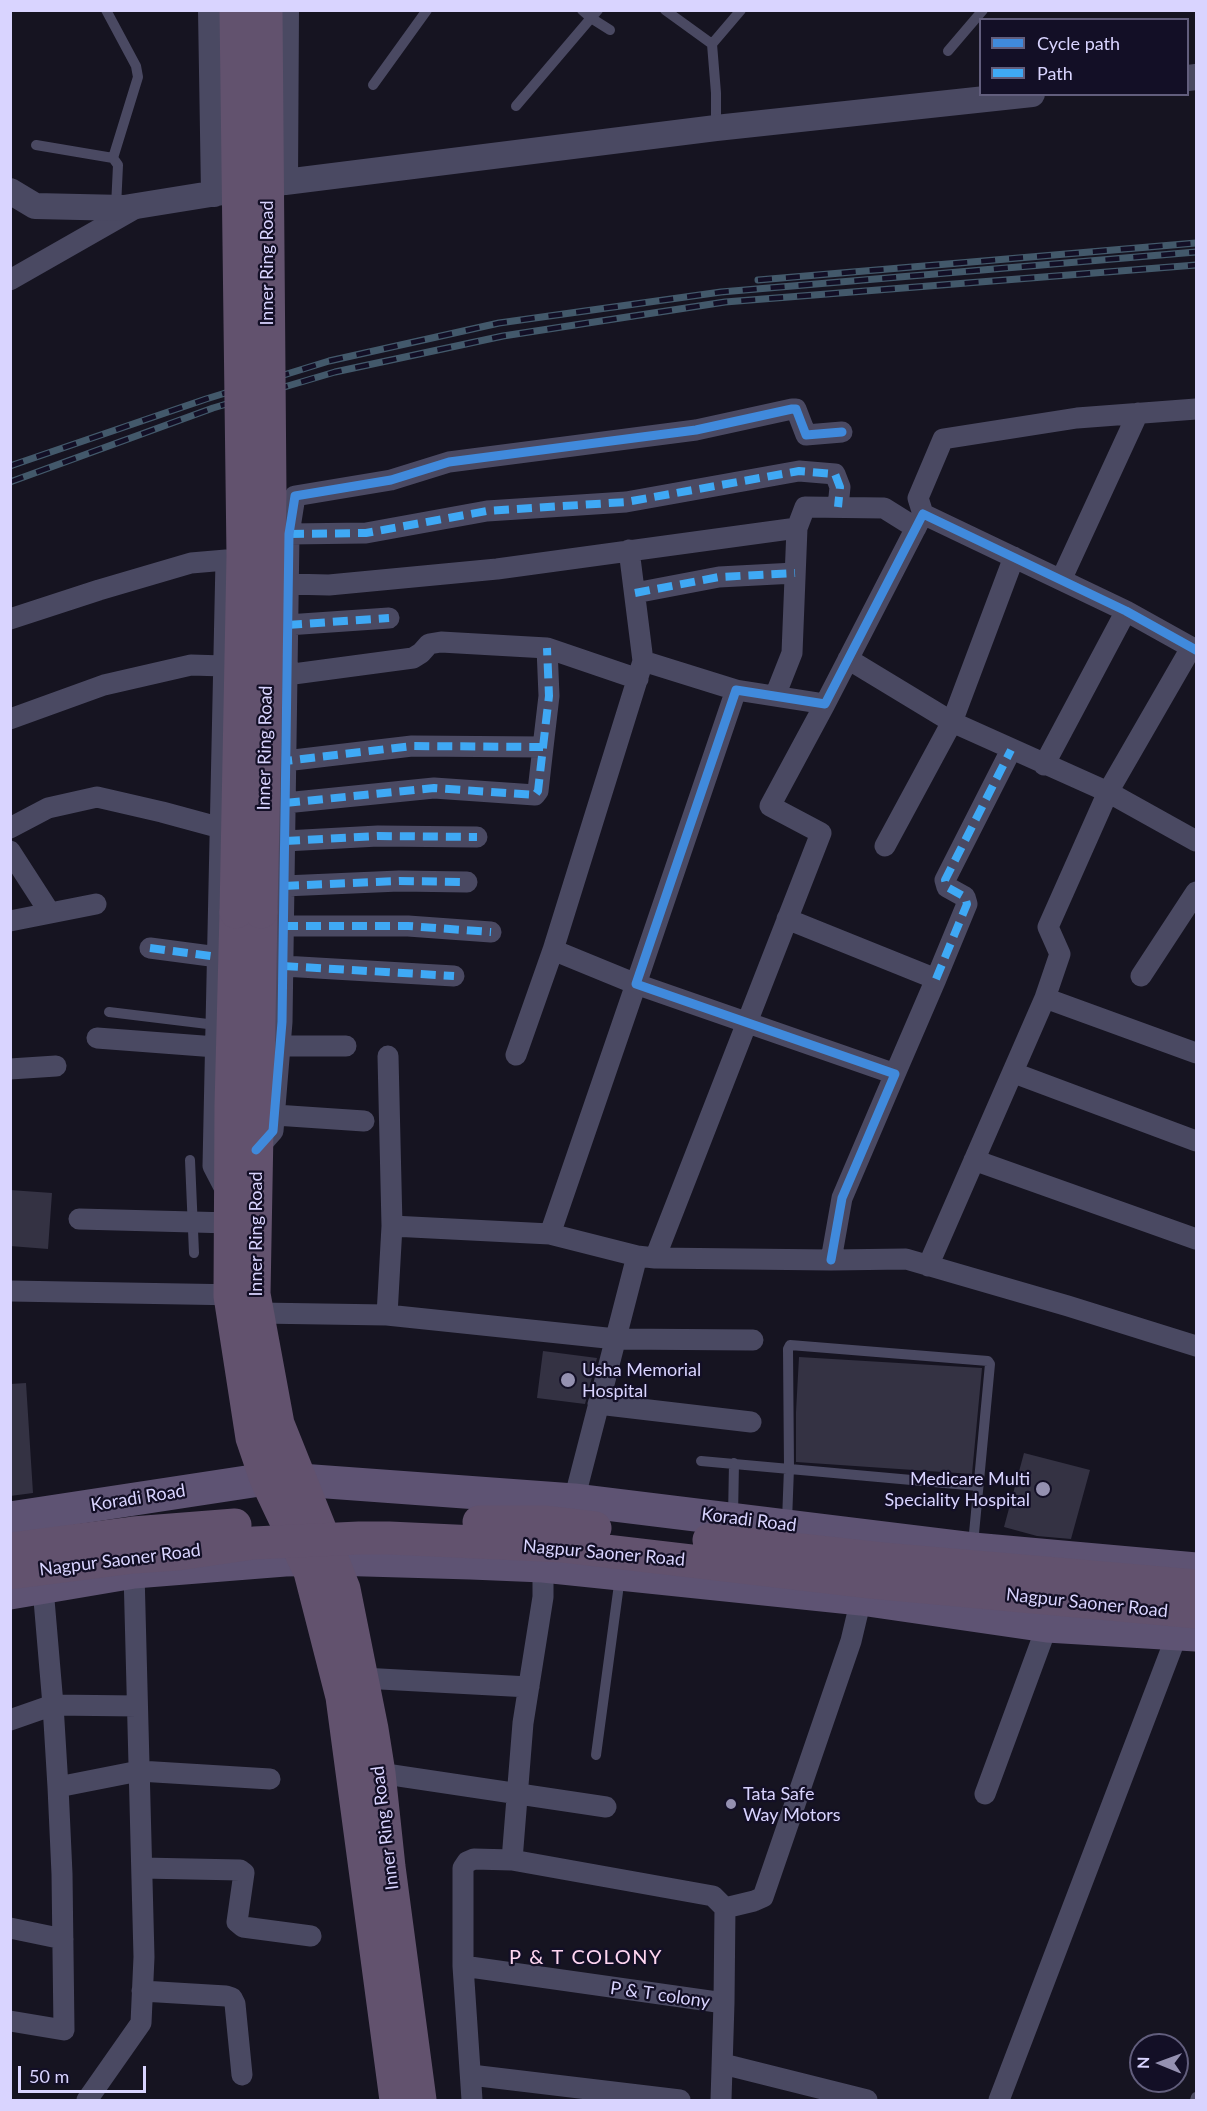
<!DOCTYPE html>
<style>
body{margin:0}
#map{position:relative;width:1207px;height:2111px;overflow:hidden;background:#161421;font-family:Lato,sans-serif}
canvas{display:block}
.frame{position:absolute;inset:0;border:12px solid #d9d4ff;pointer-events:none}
.legend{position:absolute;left:979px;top:18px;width:210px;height:78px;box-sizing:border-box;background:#130f26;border:2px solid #625e7d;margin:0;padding:8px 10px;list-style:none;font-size:18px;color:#d9d4ff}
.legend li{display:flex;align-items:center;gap:12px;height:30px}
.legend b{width:30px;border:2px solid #625e7d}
.north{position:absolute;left:1129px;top:2033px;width:60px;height:60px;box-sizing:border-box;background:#130f26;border:2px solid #625e7d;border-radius:50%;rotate:271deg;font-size:16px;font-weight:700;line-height:24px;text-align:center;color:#d9d4ff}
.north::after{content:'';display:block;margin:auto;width:21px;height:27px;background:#9591b1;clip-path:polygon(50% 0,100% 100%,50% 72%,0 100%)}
.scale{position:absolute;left:18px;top:2066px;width:128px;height:27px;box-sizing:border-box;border:3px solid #d9d4ff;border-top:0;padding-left:8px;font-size:18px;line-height:21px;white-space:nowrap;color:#d9d4ff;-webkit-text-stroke:4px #130f26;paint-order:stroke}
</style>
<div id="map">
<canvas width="1207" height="2111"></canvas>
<div class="frame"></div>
<ul class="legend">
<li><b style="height:8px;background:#408adc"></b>Cycle path</li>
<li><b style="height:8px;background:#3fa9f5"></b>Path</li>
</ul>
<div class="north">N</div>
<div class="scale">50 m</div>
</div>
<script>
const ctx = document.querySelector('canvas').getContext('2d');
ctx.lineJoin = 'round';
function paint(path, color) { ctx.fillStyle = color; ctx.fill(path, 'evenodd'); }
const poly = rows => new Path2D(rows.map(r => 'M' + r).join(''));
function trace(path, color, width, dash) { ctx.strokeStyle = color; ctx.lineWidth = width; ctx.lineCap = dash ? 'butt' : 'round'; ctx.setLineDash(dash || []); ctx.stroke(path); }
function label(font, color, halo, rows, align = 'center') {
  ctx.font = font + ' Lato,sans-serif'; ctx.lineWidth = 4.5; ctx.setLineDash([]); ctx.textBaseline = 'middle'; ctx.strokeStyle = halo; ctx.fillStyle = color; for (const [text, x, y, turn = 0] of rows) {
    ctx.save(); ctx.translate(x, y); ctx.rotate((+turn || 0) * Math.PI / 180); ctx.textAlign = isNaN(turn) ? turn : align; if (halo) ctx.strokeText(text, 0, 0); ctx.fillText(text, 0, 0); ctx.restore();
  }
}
const building = poly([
 [10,1190,52,1193,48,1249,10,1246],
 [543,1351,597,1358,585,1404,537,1398],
 [799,1357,982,1368,972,1474,796,1462,796,1412],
 [26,1383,33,1493,10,1496,10,1384],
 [1024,1453,1090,1470,1071,1539,1037,1536,1004,1527]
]);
const service = poly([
 [106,10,136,66,138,77,113,158],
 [598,10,591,18,610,30],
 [665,10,712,44],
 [948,51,983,10],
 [373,85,427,10],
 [516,106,591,18,582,10],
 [716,128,716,93,712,44,741,10],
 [36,145,113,158,118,165,116,207],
 [109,1012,216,1025],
 [190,1160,194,1253],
 [701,1461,978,1486],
 [733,1517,734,1463],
 [787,1521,789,1468,788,1349,790,1345,988,1361,990,1364,973,1544],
 [596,1755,620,1577],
 [1195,2100,1196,2097]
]);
const minor = poly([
 [10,280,138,207],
 [923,514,918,498,943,439,1077,418,1196,409],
 [289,534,366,533,487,511,626,502,799,471,835,474,840,487,838,507],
 [629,550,643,661],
 [1061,580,1138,413],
 [288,584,329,585,497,569,797,528],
 [635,593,719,577,795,573],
 [10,619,99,590,191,563,226,560,213,1166,227,1193],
 [287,625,389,618],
 [848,659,952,722,1108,792,1196,841],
 [286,675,413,658,421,653,429,644,441,642,547,648,638,679],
 [775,696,792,653,797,528,805,507,884,508,916,528],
 [10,719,104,685,191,665,224,666],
 [543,747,549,696,547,648],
 [1044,765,1126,611],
 [285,803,434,788,535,795,538,791,543,747,412,746,285,761],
 [10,828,48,808,97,797,162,812,221,828],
 [285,841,378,836,477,837],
 [885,846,952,722,1014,557],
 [10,851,50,913],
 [284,886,399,881,467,882],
 [787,919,936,979,895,1074],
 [10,921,96,904],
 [283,926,408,926,491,932],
 [150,948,218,957],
 [283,966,454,976],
 [1141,976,1196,892],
 [936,979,967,904,965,897,947,887,945,880,1011,750],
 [1045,998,1196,1053],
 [97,1038,216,1047],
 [280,1046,346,1046],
 [516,1055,553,950],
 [10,1069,56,1066],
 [1014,1073,1196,1141],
 [275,1115,364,1121],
 [257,1149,273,1131,282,1022,289,534,295,496,391,480,449,462,696,430,792,409,796,409,806,435,842,432],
 [974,1160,1196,1239],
 [79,1219,231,1223],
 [392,1226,550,1234,637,1256,655,1258,831,1260,906,1259,1068,1306,1196,1346],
 [550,1234,636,984,553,950,643,661,736,690],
 [655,1258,821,833,770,806,825,704],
 [831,1260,842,1198,895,1074,636,984,736,690,825,704,923,514,1126,611,1196,650],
 [928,1266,1045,998,1060,954,1048,927,1108,792,1191,648],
 [10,1291,241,1295],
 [258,1313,387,1315,616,1339,753,1340],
 [387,1315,392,1226,388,1056],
 [598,1404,751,1422],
 [574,1500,637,1256],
 [362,1678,529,1687],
 [10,1720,53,1705,137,1706],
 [379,1773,606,1807],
 [58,1787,139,1771,270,1779],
 [985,1794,1047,1626],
 [512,1860,523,1723,543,1597,543,1566],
 [142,1868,240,1870,244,1873,237,1922,243,1927,311,1936],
 [10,1928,63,1939],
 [463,1966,463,1868,467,1862,474,1859,512,1860,713,1896,725,1908],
 [142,1991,226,1996,232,1998,235,2004,242,2075],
 [10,2021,64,2030,62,1874,58,1787,53,1705,43,1588],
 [723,2064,867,2100],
 [471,2075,680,2100],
 [87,2100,141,2023,144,1957,134,1572],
 [472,2100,463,1966,724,2003,725,1908,754,1901,763,1897,851,1641,861,1599],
 [721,2100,724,2003],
 [999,2100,1181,1624]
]);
const tertiary = poly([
 [211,10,214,194],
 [1188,78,1196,77],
 [285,182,286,10],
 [10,191,35,206,124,208,285,182,716,128,1032,94]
]);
const primary = poly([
 [10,1518,266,1479,300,1480,574,1500,973,1549,1196,1569],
 [10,1593,134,1572,285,1560,331,1559,471,1563,543,1566,861,1599,1047,1626,1196,1635]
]);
const trunk = poly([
 [236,912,231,1106,230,1296,252,1438,266,1479,310,1572,342,1697,396,2100],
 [261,912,254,1294,278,1424,344,1589,372,1729,379,1773,389,1867,420,2100]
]);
const rail = poly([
 [758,280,1196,243],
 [10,466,206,399,329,361,499,323,721,292,1196,252],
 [10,482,213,408,335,372,503,336,725,302,1196,265]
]);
const trunkBridge = poly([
 [236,912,243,556,236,10],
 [261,912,270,494,266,10],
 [479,1522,544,1522,595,1528],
 [709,1540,883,1559,1196,1586],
 [10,1549,133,1533,235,1525],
 [10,1573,134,1557,178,1554,254,1543,359,1538,389,1538,563,1546,870,1582,1196,1612]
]);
const quiet = poly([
 [289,534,366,533,487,511,626,502,799,471,835,474,840,487,838,507],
 [635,593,719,577,795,573],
 [287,625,389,618],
 [543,747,549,696,547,648],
 [285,803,434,788,535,795,538,791,543,747,412,746,285,761],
 [285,841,378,836,477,837],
 [284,886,399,881,467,882],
 [283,926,408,926,491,932],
 [150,948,218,957],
 [283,966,454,976],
 [936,979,967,904,965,897,947,887,945,880,1011,750]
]);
const cycleway = poly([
 [256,1150,273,1131,282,1022,289,534,295,496,391,480,449,462,696,430,792,409,796,409,806,435,842,432],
 [831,1260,842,1198,895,1074,636,984,736,690,825,704,923,514,1126,611,1196,650]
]);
const markers = [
 [568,1380,8,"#9591b1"],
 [1043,1489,8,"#9591b1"],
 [731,1804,6,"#9591b1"]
];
const streetNames = [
 ["Inner Ring Road",267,263,-90],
 ["Inner Ring Road",265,748,-89],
 ["Inner Ring Road",256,1234,-90],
 ["Koradi Road",138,1498,-9],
 ["Koradi Road",749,1520,7],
 ["Nagpur Saoner Road",604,1553,5],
 ["Nagpur Saoner Road",120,1560,-7],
 ["Nagpur Saoner Road",1087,1603,6],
 ["Inner Ring Road",385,1828,-97],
 ["P & T colony",660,1995,8]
];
const poiNames = [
 ["Usha Memorial",582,1370],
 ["Hospital",582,1391],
 ["Medicare Multi",1030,1479,"right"],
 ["Speciality Hospital",1030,1500,"right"],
 ["Tata Safe",743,1794],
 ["Way Motors",743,1815]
];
const neighbourhoodNames = [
 ["P & T COLONY",586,1958]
];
paint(building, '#343243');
trace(service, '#4a4962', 10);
trace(minor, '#4a4962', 21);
trace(tertiary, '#4a4962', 26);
trace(primary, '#5e5373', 33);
trace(trunk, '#62526e', 33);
trace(rail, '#43596b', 7);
trace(rail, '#130f26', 4.5, [14]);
trace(trunkBridge, '#62526e', 33);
trace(quiet, '#3fa9f5', 8, [15, 8]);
trace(cycleway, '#408adc', 9);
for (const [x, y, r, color] of markers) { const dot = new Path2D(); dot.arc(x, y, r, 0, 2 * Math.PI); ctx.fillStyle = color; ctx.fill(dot); trace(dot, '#130f26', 2); }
label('18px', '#d9d4ff', '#130f26', streetNames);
label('18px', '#d9d4ff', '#130f26', poiNames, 'left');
ctx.letterSpacing = '1.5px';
label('20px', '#ffd6f0', '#130f26', neighbourhoodNames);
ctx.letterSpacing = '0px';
</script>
